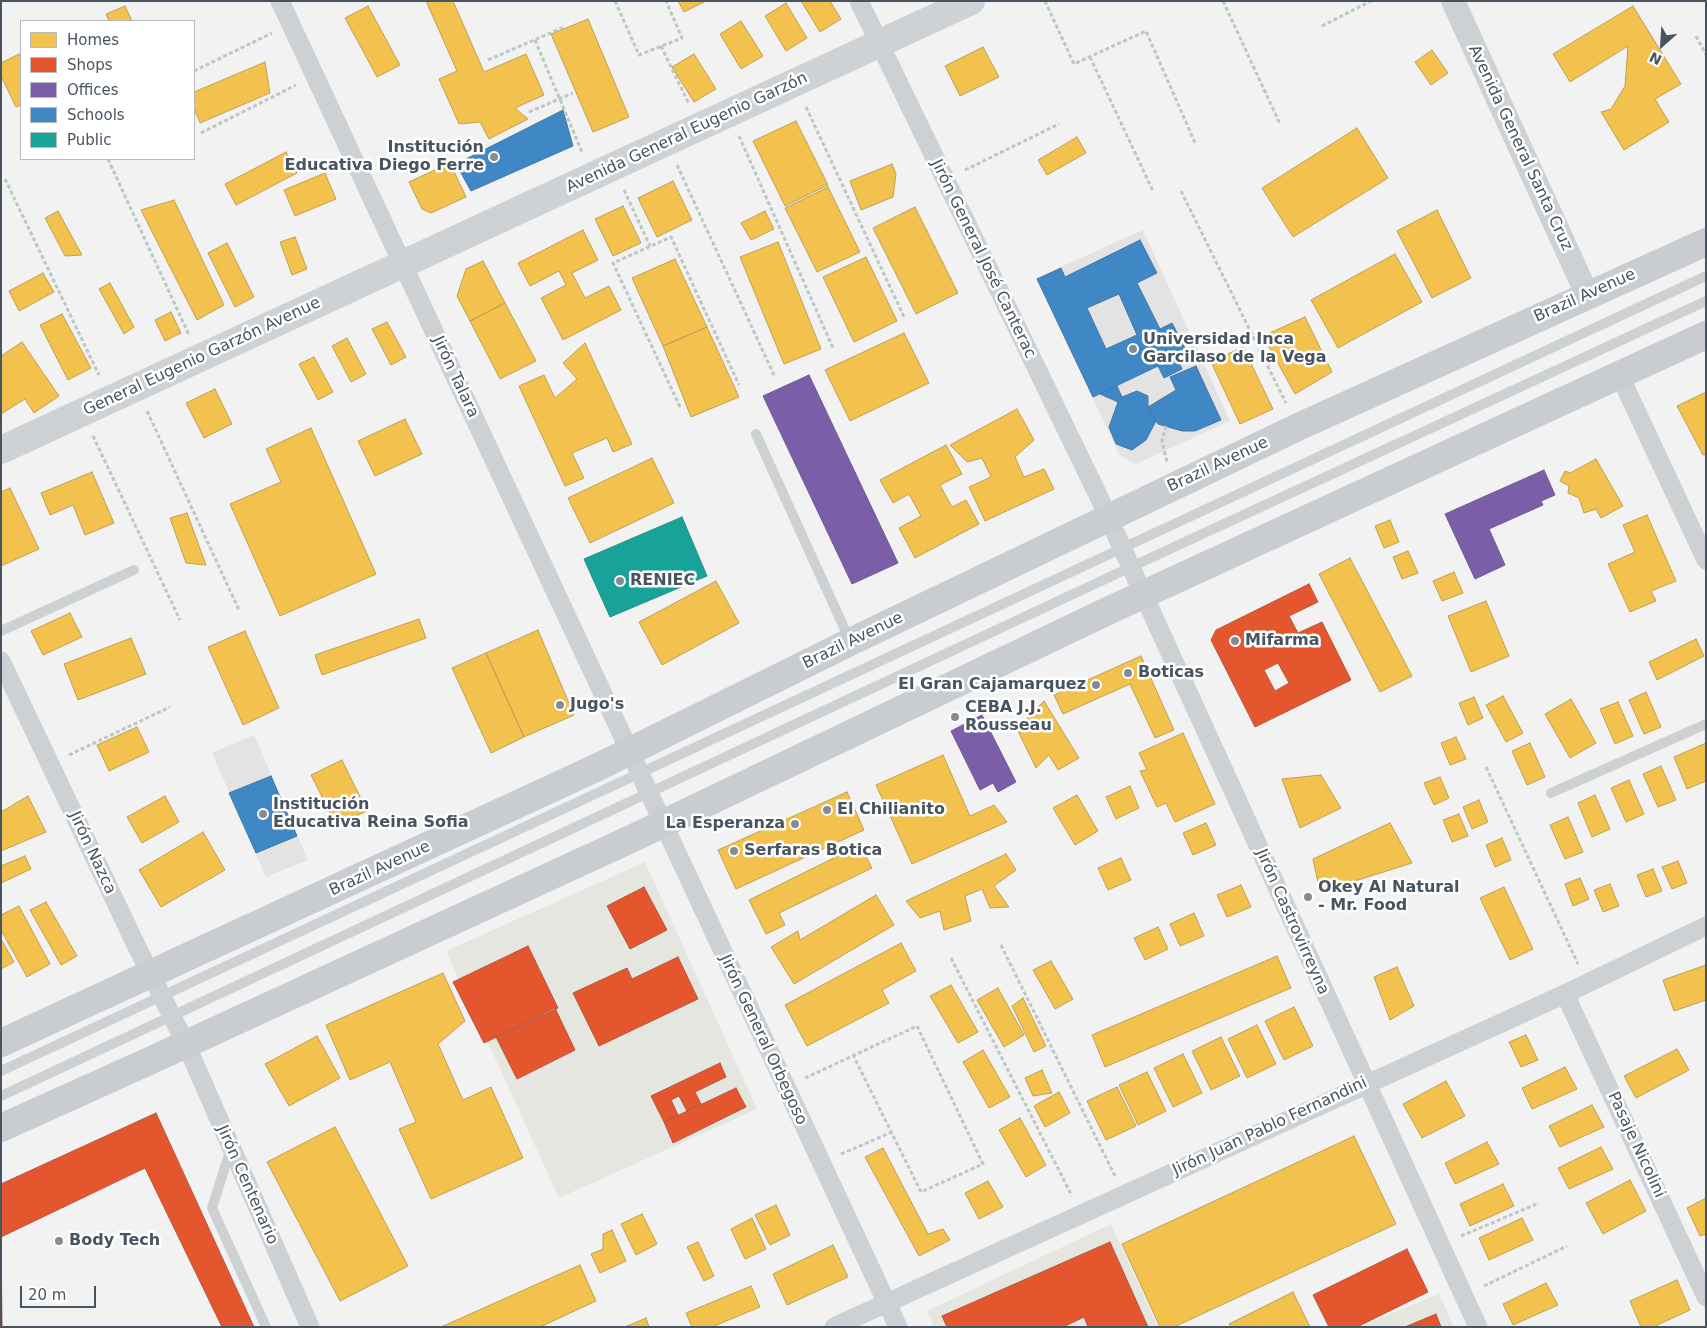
<!DOCTYPE html>
<meta charset="utf-8">
<style>
body{margin:0}
#map{position:relative;width:1707px;height:1328px;overflow:hidden;background:#f3f2f2;font-family:"DejaVu Sans",sans-serif}
canvas{display:block}
.frame{position:absolute;inset:0;border:2px solid #485460;pointer-events:none}
.legend{position:absolute;left:20px;top:20px;width:175px;height:140px;box-sizing:border-box;background:#fff;border:1px solid #b6bbbf;margin:0;padding:6px 9px;list-style:none;font-size:15px;color:#485460}
.legend li{display:flex;align-items:center;gap:10px;height:25px}
.legend b{width:25px;border:1px solid #b6bbbf}
.north{position:absolute;left:1637px;top:20px;width:50px;height:50px;-webkit-text-stroke:4px #fff;paint-order:stroke;rotate:206deg;font-size:14px;font-weight:700;line-height:20px;text-align:center;color:#485460}
.north::after{content:'';display:block;margin:auto;width:18px;height:22px;background:#485460;clip-path:polygon(50% 0,100% 100%,50% 72%,0 100%)}
.scale{position:absolute;left:20px;top:1286px;width:76px;height:22px;box-sizing:border-box;border:2px solid #485460;border-top:0;padding-left:6px;font-size:15px;line-height:18px;white-space:nowrap;color:#485460;-webkit-text-stroke:4px #fff;paint-order:stroke}
</style>
<div id="map">
<canvas width="1707" height="1328"></canvas>
<div class="frame"></div>
<ul class="legend">
<li><b style="height:14px;background:#f2c14e"></b>Homes</li>
<li><b style="height:14px;background:#e4572e"></b>Shops</li>
<li><b style="height:14px;background:#7b5ea7"></b>Offices</li>
<li><b style="height:14px;background:#3f88c5"></b>Schools</li>
<li><b style="height:14px;background:#17a398"></b>Public</li>
</ul>
<div class="north">N</div>
<div class="scale">20 m</div>
</div>
<script>
const ctx = document.querySelector('canvas').getContext('2d');
ctx.lineJoin = 'round';
function paint(path, color) { ctx.fillStyle = color; ctx.fill(path, 'evenodd'); }
const poly = rows => new Path2D(rows.map(r => 'M' + r).join(''));
function trace(path, color, width, dash) { ctx.strokeStyle = color; ctx.lineWidth = width; ctx.lineCap = dash ? 'butt' : 'round'; ctx.setLineDash(dash || []); ctx.stroke(path); }
function label(font, color, halo, rows, align = 'center') {
  ctx.font = font + ' "DejaVu Sans",sans-serif'; ctx.lineWidth = 5; ctx.setLineDash([]); ctx.textBaseline = 'middle'; ctx.strokeStyle = halo; ctx.fillStyle = color; for (const [text, x, y, turn = 0] of rows) {
    ctx.save(); ctx.translate(x, y); ctx.rotate((+turn || 0) * Math.PI / 180); ctx.textAlign = isNaN(turn) ? turn : align; if (halo) ctx.strokeText(text, 0, 0); ctx.fillText(text, 0, 0); ctx.restore();
  }
}
const commercial = poly([
 [645,862,757,1109,559,1198,446,951],
 [1111,1224,1158,1327,934,1327,927,1311],
 [1439,1294,1454,1327,1358,1327]
]);
const education = poly([
 [1143,230,1230,421,1136,464,1120,456,1036,278],
 [254,735,308,860,266,877,212,753]
]);
const homes = poly([
 [426,1,453,1,484,72,526,54,544,95,515,108,528,119,489,139,480,122,459,124,439,79,457,71,426,1],
 [678,1,706,1,684,12,678,1],
 [801,1,830,1,841,19,820,32,801,1],
 [786,3,807,38,786,51,765,16,786,3],
 [125,6,132,21,109,21,106,14,125,6],
 [368,6,400,65,377,77,345,18,368,6],
 [1633,6,1681,84,1655,99,1669,122,1624,150,1601,112,1611,109,1625,86,1628,46,1570,82,1553,54,1633,6],
 [588,19,629,117,593,132,551,34,588,19],
 [741,21,763,56,741,69,720,34,741,21],
 [983,47,999,77,960,96,945,66,983,47],
 [1432,50,1448,73,1431,85,1415,62,1432,50],
 [19,54,21,58,21,105,16,107,1,76,1,63,19,54],
 [694,54,716,89,694,102,672,67,694,54],
 [265,62,270,93,200,123,194,108,194,92,265,62],
 [796,121,828,185,785,206,753,141,796,121],
 [1357,128,1388,178,1293,237,1262,188,1357,128],
 [1077,137,1086,153,1047,175,1038,160,1077,137],
 [286,152,297,173,236,205,225,184,286,152],
 [450,163,466,197,431,213,422,209,409,182,450,163],
 [892,164,896,174,893,197,861,210,850,181,892,164],
 [325,173,336,199,295,216,284,190,325,173],
 [673,181,692,220,657,237,638,198,673,181],
 [828,187,860,252,817,272,785,208,828,187],
 [174,200,224,305,197,320,141,210,174,200],
 [623,206,641,243,613,256,595,219,623,206],
 [915,207,958,293,916,314,873,228,915,207],
 [1437,210,1471,278,1432,298,1397,231,1437,210],
 [58,211,82,255,65,256,45,218,58,211],
 [765,211,774,229,751,240,741,223,765,211],
 [583,230,598,260,572,273,585,298,609,286,621,310,563,340,541,298,566,285,559,271,530,286,518,263,583,230],
 [295,237,307,269,292,275,280,242,295,237],
 [778,242,821,349,784,364,740,257,778,242],
 [227,243,254,297,235,307,208,253,227,243],
 [1395,254,1422,302,1338,348,1311,300,1395,254],
 [866,257,897,321,854,342,823,277,866,257],
 [675,259,707,327,663,346,632,278,675,259],
 [483,261,505,303,470,321,457,296,466,269,483,261],
 [43,273,54,292,19,311,9,291,43,273],
 [110,283,134,327,124,334,99,289,110,283],
 [505,303,536,361,500,379,470,321,505,303],
 [171,312,181,333,165,341,155,320,171,312],
 [62,314,91,368,68,380,40,325,62,314],
 [1305,317,1332,372,1295,394,1263,336,1305,317],
 [387,322,406,357,391,365,372,329,387,322],
 [707,327,739,397,691,417,663,346,707,327],
 [904,333,929,383,850,421,825,370,904,333],
 [347,338,366,374,351,382,332,346,347,338],
 [22,342,59,396,34,413,25,399,1,414,1,356,22,342],
 [585,343,632,444,613,452,607,438,572,453,584,478,565,486,519,386,544,375,555,398,577,379,563,363,585,343],
 [1243,347,1273,409,1240,424,1211,362,1243,347],
 [314,357,333,392,318,400,299,364,314,357],
 [215,389,232,424,204,438,186,403,215,389],
 [1706,392,1706,454,1703,455,1677,406,1706,392],
 [1017,409,1034,440,1015,457,1024,477,1044,469,1054,489,985,521,969,487,991,477,982,458,967,462,950,445,1017,409],
 [405,419,422,454,375,476,358,441,405,419],
 [311,428,376,574,280,616,230,504,281,482,266,449,311,428],
 [946,445,962,474,940,485,952,507,966,500,979,524,915,558,899,528,921,516,909,494,893,503,880,480,946,445],
 [652,458,674,503,590,543,568,498,652,458],
 [1596,459,1623,506,1601,518,1596,509,1584,513,1579,498,1568,493,1569,486,1560,481,1565,471,1570,473,1596,459],
 [92,472,114,523,85,535,73,505,50,515,41,493,92,472],
 [10,488,39,549,1,566,1,492,10,488],
 [187,513,206,565,186,563,170,518,187,513],
 [1647,515,1676,581,1651,591,1656,601,1630,612,1608,564,1635,552,1623,525,1647,515],
 [1390,520,1399,542,1384,548,1375,526,1390,520],
 [1408,551,1418,573,1402,579,1393,557,1408,551],
 [1350,558,1412,676,1380,692,1319,574,1350,558],
 [1454,572,1463,593,1442,601,1433,581,1454,572],
 [716,581,739,623,662,665,639,622,716,581],
 [1486,601,1509,656,1471,672,1448,616,1486,601],
 [70,613,82,637,43,655,31,631,70,613],
 [419,619,426,638,322,675,315,655,419,619],
 [538,630,574,715,524,737,486,653,538,630],
 [245,631,279,708,243,725,208,647,245,631],
 [131,638,146,674,78,700,64,664,131,638],
 [1696,639,1704,656,1657,680,1649,662,1696,639],
 [486,653,524,737,491,753,452,668,486,653],
 [1141,656,1174,730,1155,738,1130,684,1063,714,1054,695,1141,656],
 [1646,692,1661,727,1644,734,1629,700,1646,692],
 [1503,696,1523,733,1506,742,1486,705,1503,696],
 [1474,697,1483,718,1468,725,1459,703,1474,697],
 [1571,699,1596,743,1570,758,1545,714,1571,699],
 [1044,701,1079,758,1058,770,1049,755,1036,768,1017,729,1044,701],
 [1618,702,1633,736,1615,744,1600,709,1618,702],
 [137,727,149,752,109,771,97,745,137,727],
 [1183,733,1215,804,1175,822,1166,803,1157,807,1140,771,1147,770,1139,753,1183,733],
 [1456,737,1466,759,1450,765,1441,743,1456,737],
 [1530,743,1545,777,1527,785,1512,751,1530,743],
 [1706,743,1706,781,1687,789,1674,757,1706,743],
 [943,755,970,816,994,805,1007,822,912,864,876,785,943,755],
 [342,760,367,811,336,825,311,775,342,760],
 [1661,766,1676,800,1658,807,1643,774,1661,766],
 [1321,775,1341,808,1300,828,1282,779,1321,775],
 [1440,777,1449,798,1434,805,1424,783,1440,777],
 [1629,780,1644,814,1626,822,1611,788,1629,780],
 [1130,786,1139,808,1116,819,1106,797,1130,786],
 [847,792,864,830,736,889,718,850,847,792],
 [1077,795,1098,831,1075,845,1053,808,1077,795],
 [1595,795,1610,829,1592,837,1578,803,1595,795],
 [28,796,46,832,1,851,1,812,28,796],
 [165,796,179,822,142,843,127,817,165,796],
 [1479,800,1488,822,1472,829,1463,807,1479,800],
 [1459,814,1468,836,1452,842,1443,820,1459,814],
 [1568,817,1583,852,1565,859,1550,825,1568,817],
 [1206,823,1216,845,1193,855,1183,833,1206,823],
 [1390,823,1412,863,1320,892,1313,859,1390,823],
 [203,832,225,870,161,907,139,870,203,832],
 [1502,838,1511,860,1495,867,1486,845,1502,838],
 [860,845,872,868,779,913,785,925,766,934,749,900,860,845],
 [1006,854,1016,870,994,886,1009,907,990,908,982,889,965,896,971,921,944,930,940,911,920,918,906,901,1006,854],
 [25,856,31,869,1,883,1,866,25,856],
 [1121,858,1131,880,1108,890,1098,868,1121,858],
 [1678,861,1687,883,1672,889,1662,867,1678,861],
 [1653,869,1662,891,1646,897,1637,875,1653,869],
 [1580,878,1589,899,1573,906,1565,884,1580,878],
 [1610,884,1619,906,1603,912,1594,890,1610,884],
 [1241,885,1251,907,1227,917,1217,895,1241,885],
 [1504,887,1533,949,1510,960,1480,898,1504,887],
 [876,895,894,925,794,984,771,947,798,931,800,940,876,895],
 [46,902,77,956,61,965,30,910,46,902],
 [19,906,50,964,27,977,1,930,1,915,19,906],
 [1194,913,1204,936,1180,946,1170,924,1194,913],
 [1158,927,1168,949,1145,960,1134,938,1158,927],
 [1,939,14,962,1,969,1,939],
 [901,943,916,971,882,990,889,1003,807,1046,785,1005,901,943],
 [1277,956,1291,988,1105,1067,1092,1035,1277,956],
 [1051,961,1073,999,1055,1009,1033,970,1051,961],
 [1706,965,1706,1000,1674,1011,1663,980,1706,965],
 [1397,967,1414,1006,1390,1020,1374,977,1397,967],
 [443,973,465,1021,438,1044,463,1100,491,1087,523,1158,431,1199,399,1129,416,1122,390,1062,350,1080,326,1025,443,973],
 [951,985,978,1032,958,1043,930,996,951,985],
 [998,988,1024,1035,1004,1047,977,1000,998,988],
 [1023,998,1046,1046,1034,1052,1012,1006,1023,998],
 [1294,1007,1313,1046,1284,1060,1265,1021,1294,1007],
 [1257,1025,1276,1064,1247,1078,1228,1039,1257,1025],
 [1526,1035,1538,1060,1521,1067,1509,1042,1526,1035],
 [317,1036,340,1078,289,1106,265,1064,317,1036],
 [1221,1037,1240,1076,1211,1090,1192,1051,1221,1037],
 [1677,1049,1689,1070,1636,1098,1624,1076,1677,1049],
 [983,1050,1010,1097,989,1108,963,1062,983,1050],
 [1183,1054,1202,1093,1173,1107,1154,1068,1183,1054],
 [1565,1067,1577,1089,1532,1109,1522,1088,1565,1067],
 [1042,1070,1052,1093,1033,1096,1025,1078,1042,1070],
 [1147,1072,1166,1111,1138,1125,1119,1085,1147,1072],
 [1446,1081,1465,1116,1422,1138,1403,1104,1446,1081],
 [1117,1087,1136,1126,1106,1140,1087,1101,1117,1087],
 [1059,1092,1070,1113,1045,1127,1034,1106,1059,1092],
 [1592,1105,1604,1127,1560,1147,1549,1126,1592,1105],
 [1020,1118,1046,1165,1026,1177,999,1130,1020,1118],
 [335,1127,408,1266,340,1301,267,1162,335,1127],
 [1354,1136,1396,1224,1174,1327,1160,1327,1122,1244,1354,1136],
 [1487,1142,1499,1164,1455,1184,1445,1163,1487,1142],
 [1601,1147,1613,1169,1569,1189,1558,1168,1601,1147],
 [883,1148,928,1234,943,1229,950,1240,919,1256,865,1157,883,1148],
 [1630,1180,1646,1211,1603,1234,1586,1203,1630,1180],
 [988,1181,1003,1207,979,1219,965,1193,988,1181],
 [1503,1184,1514,1206,1470,1226,1460,1204,1503,1184],
 [1706,1198,1706,1234,1700,1236,1687,1208,1706,1198],
 [776,1205,790,1235,770,1245,755,1215,776,1205],
 [642,1214,657,1244,636,1255,621,1224,642,1214],
 [752,1218,766,1249,745,1259,731,1229,752,1218],
 [1522,1218,1533,1240,1489,1260,1479,1238,1522,1218],
 [612,1230,626,1261,600,1273,591,1254,603,1249,603,1234,612,1230],
 [698,1242,714,1276,704,1281,687,1247,698,1242],
 [833,1245,848,1277,787,1305,773,1274,833,1245],
 [580,1265,596,1301,540,1327,441,1327,580,1265],
 [1677,1280,1690,1310,1653,1327,1641,1327,1630,1301,1677,1280],
 [1546,1283,1558,1305,1513,1325,1503,1304,1546,1283],
 [751,1286,760,1307,712,1327,692,1327,686,1313,751,1286],
 [1293,1292,1310,1327,1231,1327,1229,1324,1293,1292],
 [646,1318,649,1327,625,1327,646,1318]
]);
const shops = poly([
 [1309,584,1318,602,1289,616,1298,633,1322,622,1351,680,1255,727,1211,640,1216,630,1309,584],
 [1278,663,1289,683,1275,691,1264,670,1278,663],
 [644,887,667,930,630,949,607,906,644,887],
 [528,946,558,1008,484,1043,453,982,528,946],
 [678,957,698,999,599,1046,573,993,627,968,632,979,678,957],
 [555,1008,575,1050,517,1079,496,1037,555,1008],
 [720,1063,726,1077,695,1092,701,1104,687,1111,679,1096,671,1100,678,1115,664,1122,651,1096,720,1063],
 [736,1088,746,1107,673,1143,664,1122,736,1088],
 [156,1113,254,1327,1,1327,1,1184,156,1113],
 [145,1168,222,1327,2,1327,1,1237,145,1168],
 [1110,1242,1148,1327,1088,1327,1084,1317,1063,1327,947,1327,942,1316,1110,1242],
 [1407,1249,1428,1292,1357,1327,1329,1327,1313,1295,1407,1249],
 [1436,1314,1441,1327,1405,1327,1436,1314]
]);
const offices = poly([
 [809,375,898,563,852,584,763,396,809,375],
 [1544,470,1555,495,1541,501,1543,505,1489,529,1505,565,1475,579,1445,514,1544,470],
 [982,715,1016,782,998,792,993,783,980,790,951,731,982,715]
]);
const schools = poly([
 [563,110,573,146,471,191,456,164,563,110],
 [1140,240,1157,273,1137,283,1160,329,1172,323,1185,348,1175,353,1182,369,1164,378,1158,366,1093,397,1037,279,1061,268,1065,277,1140,240],
 [1119,294,1137,335,1106,349,1087,308,1119,294],
 [1196,366,1221,420,1195,431,1182,431,1158,424,1148,407,1176,390,1170,377,1196,366],
 [1117,386,1122,397,1137,391,1148,396,1148,407,1156,421,1146,440,1132,450,1116,444,1109,427,1118,402,1100,394,1117,386],
 [271,776,297,836,256,853,229,793,271,776]
]);
const public = poly([
 [682,517,707,576,610,617,584,559,682,517]
]);
const path = poly([
 [615,1,639,55,682,38,666,1],
 [1045,1,1074,64,1146,31,1196,145],
 [1223,1,1280,124],
 [1322,26,1371,1],
 [1696,36,1706,55],
 [535,40,582,152],
 [661,46,689,104],
 [1090,57,1153,191],
 [488,60,564,27],
 [194,71,272,33],
 [806,107,905,319],
 [529,112,573,93],
 [201,133,296,85],
 [739,136,833,348],
 [108,159,189,335],
 [677,165,774,375],
 [965,170,1059,124],
 [5,179,99,375],
 [624,190,650,246],
 [1181,191,1286,403],
 [680,407,613,263,671,237,739,385],
 [147,411,239,610],
 [1166,426,1162,441,1167,462],
 [93,436,180,620],
 [69,755,170,707],
 [1486,767,1578,964],
 [1001,945,1115,1176],
 [951,958,1072,1196],
 [805,1078,917,1026,983,1164,921,1192,854,1057],
 [841,1154,892,1132],
 [1461,1236,1539,1203],
 [1484,1286,1567,1246]
]);
const service = poly([
 [756,434,850,641],
 [1,631,134,570],
 [1551,793,1706,724],
 [1,1071,1706,276],
 [1,1096,1131,567,1706,301],
 [231,1148,212,1208,266,1327]
]);
const minor = poly([
 [280,1,898,1327],
 [859,1,1098,495,1478,1327],
 [1619,374,1706,560],
 [1,661,137,947,186,1044,310,1327],
 [1565,994,1706,1297],
 [834,1327,1565,994,1706,926]
]);
const tertiary = poly([
 [1453,1,1587,294]
]);
const secondary = poly([
 [1,450,971,1]
]);
const primary = poly([
 [1,1043,598,767,850,642,1298,427,1706,242],
 [1,1128,156,1058,633,838,1114,608,1706,335]
]);
const markers = [
 [494,157,5,"#848b93"],
 [1133,349,5,"#848b93"],
 [620,581,5,"#848b93"],
 [1235,641,5,"#848b93"],
 [1128,673,5,"#848b93"],
 [1096,685,5,"#848b93"],
 [560,705,5,"#848b93"],
 [955,717,5,"#848b93"],
 [827,810,5,"#848b93"],
 [263,814,5,"#848b93"],
 [795,824,5,"#848b93"],
 [734,851,5,"#848b93"],
 [1308,897,5,"#848b93"],
 [59,1241,5,"#848b93"]
];
const streetNames = [
 ["Avenida General Eugenio Garzón",687,133,-25],
 ["Avenida General Santa Cruz",1520,148,65],
 ["Jirón General José Canterac",983,259,64],
 ["Brazil Avenue",1585,296,-24],
 ["General Eugenio Garzón Avenue",202,357,-25],
 ["Jirón Talara",455,377,65],
 ["Brazil Avenue",1218,465,-25],
 ["Brazil Avenue",853,641,-26],
 ["Jirón Nazca",92,853,65],
 ["Brazil Avenue",380,869,-25],
 ["Jirón Castrovirreyna",1292,922,66],
 ["Jirón General Orbegoso",763,1040,65],
 ["Jirón Juan Pablo Fernandini",1270,1127,-25],
 ["Pasaje Nicolini",1636,1145,65],
 ["Jirón Centenario",247,1185,66]
];
const poiNames = [
 ["Institución",484,148,"right"],
 ["Educativa Diego Ferre",484,166,"right"],
 ["Universidad Inca",1143,340],
 ["Garcilaso de la Vega",1143,358],
 ["RENIEC",630,581],
 ["Mifarma",1245,641],
 ["Boticas",1138,673],
 ["El Gran Cajamarquez",1086,685,"right"],
 ["Jugo's",570,705],
 ["CEBA J.J.",965,708],
 ["Rousseau",965,726],
 ["Institución",273,805],
 ["Educativa Reina Sofia",273,823],
 ["El Chilianito",837,810],
 ["La Esperanza",785,824,"right"],
 ["Serfaras Botica",744,851],
 ["Okey Al Natural",1318,888],
 ["- Mr. Food",1318,906],
 ["Body Tech",69,1241]
];
paint(commercial, '#e6e6e1');
paint(education, '#e4e3e4');
paint(homes, '#f2c14e');
trace(homes, '#bfa053', 1);
paint(shops, '#e4572e');
trace(shops, '#b5563d', 1);
paint(offices, '#7b5ea7');
trace(offices, '#6c5b92', 1);
paint(schools, '#3f88c5');
trace(schools, '#4278a7', 1);
paint(public, '#17a398');
trace(public, '#268b87', 1);
trace(path, '#bbc8c3', 3, [4, 2.5]);
trace(service, '#ced1d3', 10);
trace(minor, '#ced1d3', 19);
trace(tertiary, '#ced1d3', 24);
trace(secondary, '#ced2d5', 28);
trace(primary, '#c9cdd1', 28);
for (const [x, y, r, color] of markers) { const dot = new Path2D(); dot.arc(x, y, r, 0, 2 * Math.PI); ctx.fillStyle = color; ctx.fill(dot); trace(dot, '#fff', 2); }
label('16px', '#485460', '#fff', streetNames);
label('bold 16px', '#485460', '#fff', poiNames, 'left');
</script>
